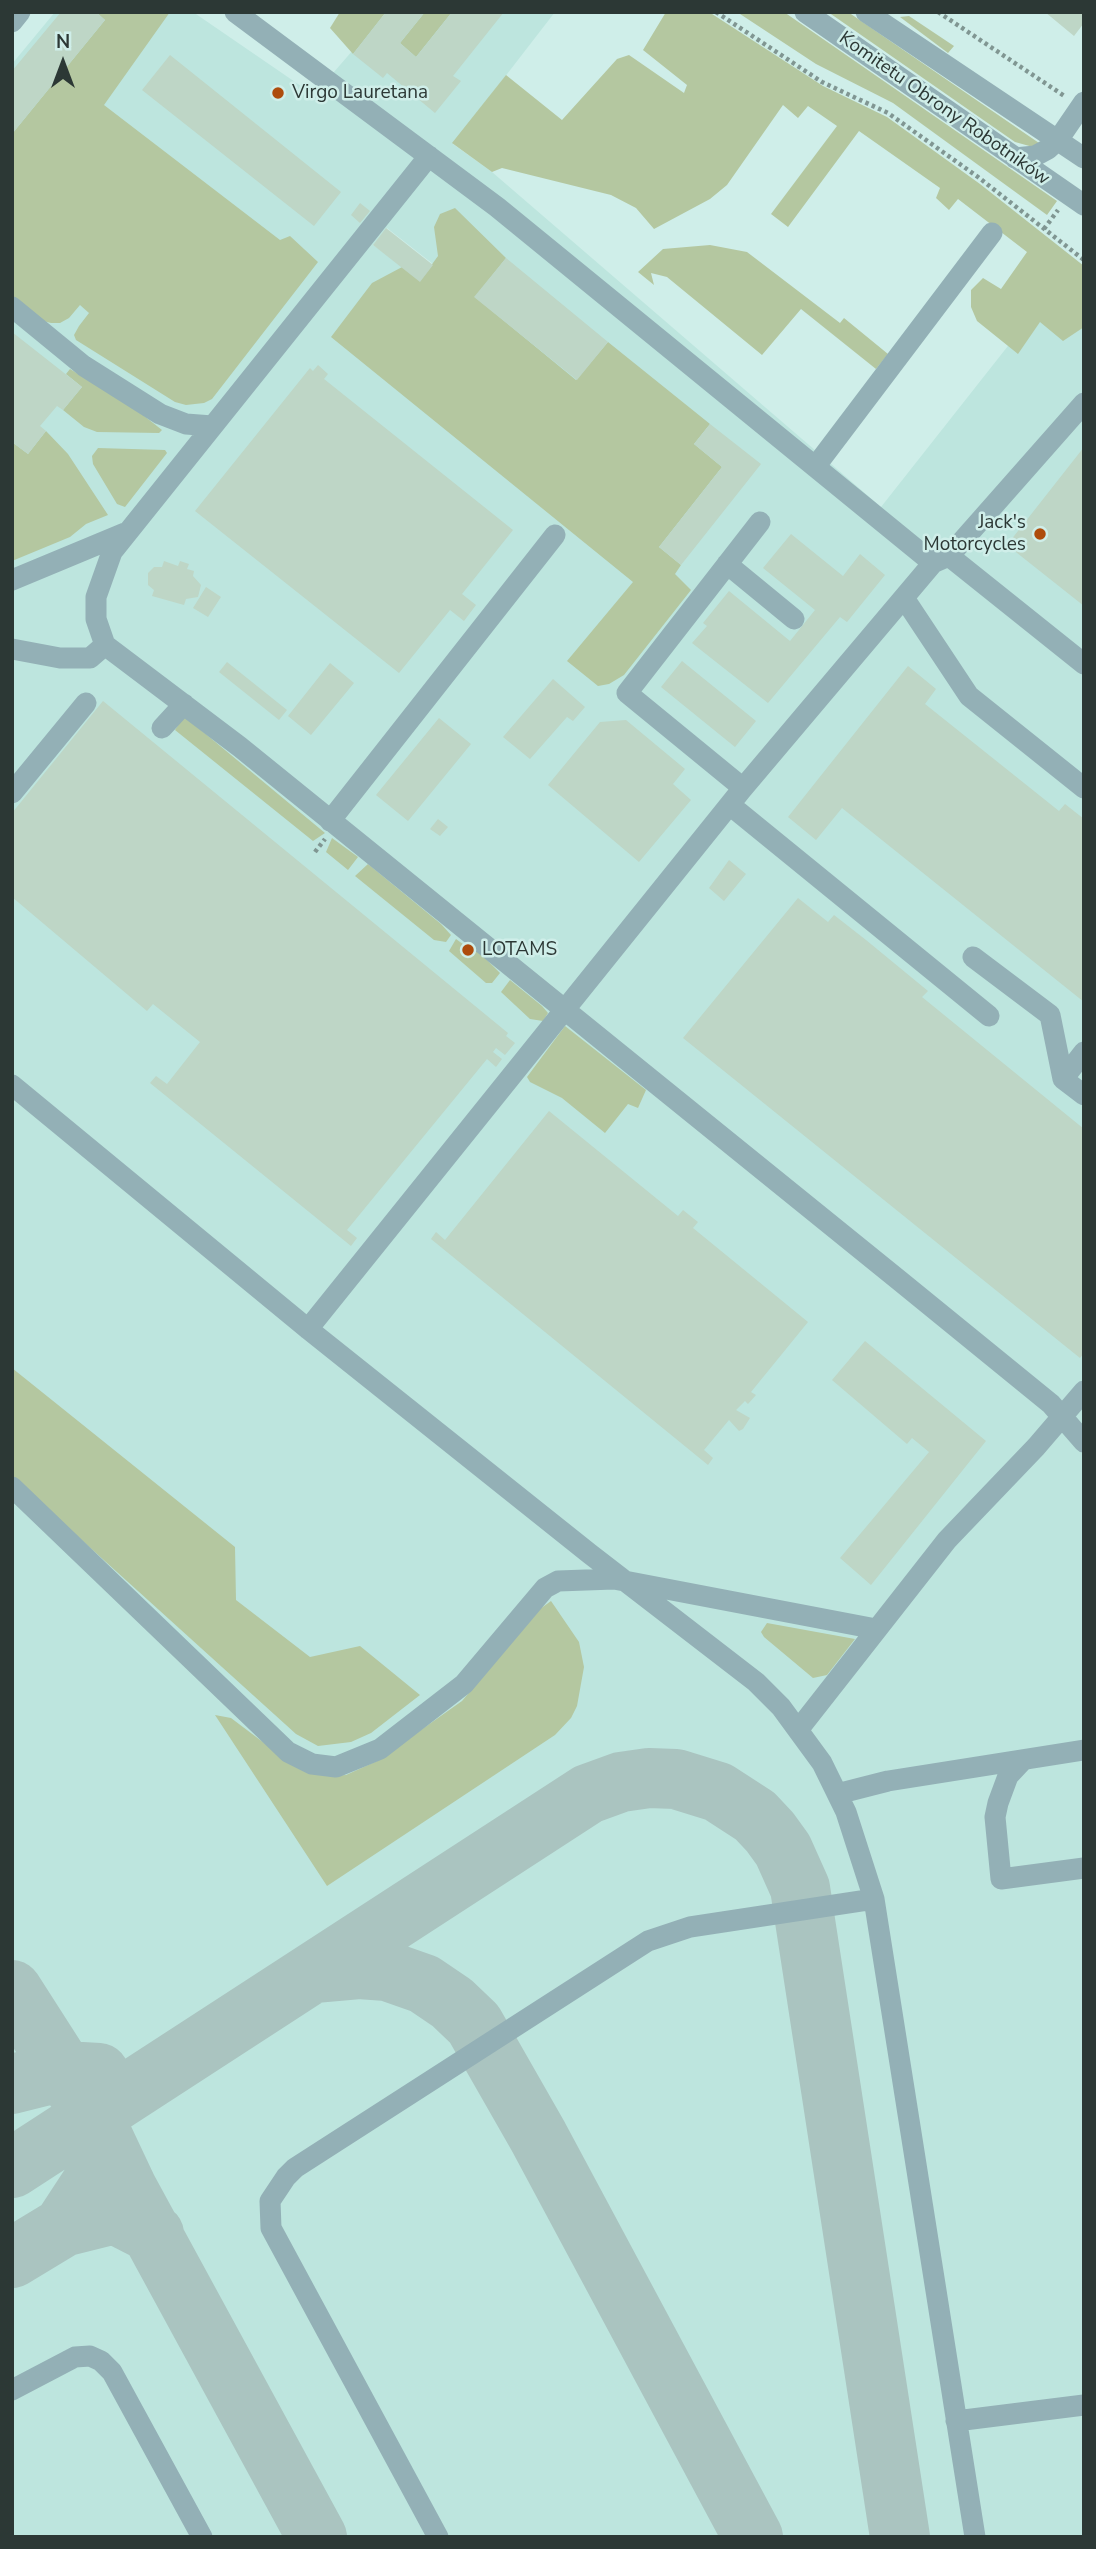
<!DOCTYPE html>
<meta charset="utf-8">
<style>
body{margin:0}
#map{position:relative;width:1096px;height:2549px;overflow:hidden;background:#cfeee9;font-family:"Nunito Sans",sans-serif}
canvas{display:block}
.frame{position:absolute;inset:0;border:14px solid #2c3835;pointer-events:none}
.north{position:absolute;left:28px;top:28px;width:70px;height:70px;-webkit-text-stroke:5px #cfeee9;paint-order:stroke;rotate:0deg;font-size:19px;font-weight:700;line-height:28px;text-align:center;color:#2c3835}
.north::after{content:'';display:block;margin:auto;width:24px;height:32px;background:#2c3835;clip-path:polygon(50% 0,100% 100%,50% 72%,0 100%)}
</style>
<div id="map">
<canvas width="1096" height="2549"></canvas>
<div class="frame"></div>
<div class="north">N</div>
</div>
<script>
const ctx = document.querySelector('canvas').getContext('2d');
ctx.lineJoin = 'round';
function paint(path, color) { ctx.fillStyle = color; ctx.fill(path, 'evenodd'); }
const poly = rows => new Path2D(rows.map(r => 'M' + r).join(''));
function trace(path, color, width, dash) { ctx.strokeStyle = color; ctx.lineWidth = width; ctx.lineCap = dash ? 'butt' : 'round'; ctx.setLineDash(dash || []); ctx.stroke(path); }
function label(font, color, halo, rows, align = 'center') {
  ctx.font = font + ' "Nunito Sans",sans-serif'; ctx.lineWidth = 5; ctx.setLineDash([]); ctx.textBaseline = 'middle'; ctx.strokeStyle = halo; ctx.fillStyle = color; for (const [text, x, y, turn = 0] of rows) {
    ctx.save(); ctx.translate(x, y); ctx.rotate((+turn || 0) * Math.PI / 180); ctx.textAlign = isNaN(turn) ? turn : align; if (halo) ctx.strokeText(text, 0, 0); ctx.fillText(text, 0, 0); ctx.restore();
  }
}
const built = poly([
 [55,12,193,12,314,95,386,12,555,12,453,144,492,172,881,507,1071,266,1084,274,1084,2537,12,2537,12,64],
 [387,228,433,264,433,265,404,266,373,245]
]);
const green = poly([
 [96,12,170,12,104,105,280,240,290,236,318,262,212,399,204,403,186,405,175,402,76,340,74,335,79,326,89,313,80,305,69,318,60,323,51,323,43,321,12,296,12,134,105,20],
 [340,12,386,12,353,54,330,28],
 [425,12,452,12,416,57,400,43],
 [666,12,709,12,823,86,887,117,980,184,1084,266,1084,327,1063,341,1040,322,1018,354,977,321,971,307,971,290,983,278,1001,289,1027,252,958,199,949,210,936,198,940,188,859,131,788,227,771,214,837,126,808,106,798,118,783,105,727,185,710,199,654,229,636,208,611,195,502,168,492,172,452,143,506,75,562,120,617,59,629,55,684,93,687,85,643,50],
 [737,12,784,12,1057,201,1047,215,893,103,816,64],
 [828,12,848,12,1039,143,1033,147,1015,142],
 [909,16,954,46,948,53,900,17],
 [455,208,506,258,475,297,576,380,608,342,710,424,694,444,722,467,659,547,681,565,675,574,691,590,624,675,609,684,598,686,567,661,633,582,331,337,372,283,404,266,420,281,438,256,434,227,440,214],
 [710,245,747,252,840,323,844,318,888,354,876,369,801,309,762,355,667,277,651,273,654,285,638,272,663,249],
 [70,369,134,408,162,430,159,433,97,432,84,427,63,410,82,387,66,374],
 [46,431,68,454,108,515,86,524,70,537,12,561,12,442,28,454],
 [98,448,165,450,167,453,125,507,117,504,93,464,92,456],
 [184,716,325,833,313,841,175,730],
 [332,838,358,857,348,870,326,852],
 [368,864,441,924,451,935,446,942,434,940,355,876],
 [456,939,471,950,475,948,500,973,492,983,486,983,449,951],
 [510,980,542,1006,548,1013,543,1021,530,1019,501,992],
 [565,1026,646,1090,638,1108,628,1104,605,1133,562,1098,530,1082,527,1077],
 [12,1368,235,1547,236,1600,310,1657,360,1646,420,1695,371,1733,351,1742,318,1746,296,1734,12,1477],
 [551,1601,579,1642,584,1667,577,1706,571,1718,555,1735,327,1886,215,1715,231,1718,288,1761,330,1776,346,1775,377,1761,462,1701,540,1609],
 [767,1623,855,1639,827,1675,813,1678,764,1637,761,1632]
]);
const taxiway = poly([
 [314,1973,359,1969,387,1971,424,1984,452,2003,474,2024,538,2136,753,2537],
 [12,1990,94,2118,127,2188,317,2537],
 [12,2084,64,2071,99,2073],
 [99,2128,101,2169,63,2227,115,2214,154,2234],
 [12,2168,588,1794,621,1782,649,1778,676,1779,718,1792,755,1816,770,1832,783,1850,800,1888,900,2537],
 [12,2258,98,2206]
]);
const building = poly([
 [61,12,96,12,105,20,12,134,12,71],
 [386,12,425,12,400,43,416,57,452,12,504,12,453,76,461,81,435,113,387,73,383,78,353,54],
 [1045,12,1084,12,1084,23,1074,36],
 [170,55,341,192,314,226,142,90],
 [360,203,370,211,360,223,351,215],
 [386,228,433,265,420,282,373,245],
 [506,258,608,342,577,380,474,297],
 [12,332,82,387,63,410,57,406,40,426,46,431,28,454,12,442],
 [318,365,328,374,324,379,513,530,462,594,476,605,464,621,450,610,399,673,195,511,310,368,313,371],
 [710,424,761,464,681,565,659,547,722,467,694,444],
 [1084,447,1084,606,1007,545],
 [791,534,843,576,860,554,885,575,847,622,840,617,768,703,692,643,707,626,703,623,729,591,790,641,815,610,763,568],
 [164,561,178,566,180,561,189,564,187,569,194,571,193,576,201,585,198,597,186,599,184,605,152,596,154,590,148,585,148,573,154,567,162,567],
 [206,587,221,597,208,617,193,608],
 [682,661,756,721,735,747,661,687],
 [227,662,287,710,279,720,219,672],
 [330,663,354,683,311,735,288,716],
 [908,666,936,689,925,704,1059,811,1065,804,1084,819,1084,1002,842,808,816,840,788,817],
 [553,679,585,707,573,721,567,717,530,759,503,737],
 [103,701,508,1033,506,1036,515,1043,505,1055,496,1048,493,1052,502,1059,496,1067,487,1059,347,1230,357,1238,351,1246,150,1083,156,1076,167,1084,200,1042,153,1004,147,1011,12,897,12,813],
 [439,718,471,744,408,821,376,795],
 [626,720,685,769,673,784,691,800,639,862,548,785,600,722],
 [438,819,448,827,440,836,430,829],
 [729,860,746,874,724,901,709,888],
 [798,898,828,922,834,915,866,940,928,991,922,997,1084,1129,1084,1353,1080,1358,683,1038],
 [549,1111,678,1216,683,1210,698,1222,693,1228,808,1322,751,1392,756,1395,748,1404,745,1401,736,1410,750,1418,743,1429,739,1431,729,1420,704,1450,713,1458,708,1465,431,1239,436,1232,445,1240],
 [865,1341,986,1441,871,1585,840,1558,929,1452,912,1438,907,1444,832,1380]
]);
const path = poly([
 [716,12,822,82,888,113,978,177,1084,260],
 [938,12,1066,97],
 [1044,229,1058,210],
 [315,852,325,839]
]);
const minor = poly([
 [235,12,497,207,933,563],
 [805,12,1084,205],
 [866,12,1084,158],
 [12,22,20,12],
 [429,156,112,552,96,597,96,619,105,645,240,747,900,1281,1051,1404,1084,1442],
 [1015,158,1035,156,1048,149,1058,140,1084,102],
 [12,307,84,366,160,414,186,424,212,426],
 [815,467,992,233],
 [949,556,1084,664],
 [727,564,794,619],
 [12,580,125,533],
 [904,598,969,696,1084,788],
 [12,649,60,658,90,658,105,645],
 [162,728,184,704],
 [743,788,627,693,760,522],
 [12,793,86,703],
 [730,805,989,1016],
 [330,821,555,535],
 [973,957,1050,1015,1063,1079,1084,1095],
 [1063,1079,1084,1052],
 [12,1085,308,1329,590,1554,756,1682,781,1707,822,1763,846,1812,874,1899,975,2537],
 [308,1329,743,788,933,563,949,556,1084,403],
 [12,1487,288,1752,312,1764,336,1767,380,1749,464,1684,545,1588,558,1581,614,1579,876,1629],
 [798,1730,947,1540,1036,1447,1084,1391],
 [1023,1760,1008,1776,998,1803,995,1817,1001,1879,1084,1868],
 [837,1794,888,1781,1084,1750],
 [12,2390,75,2357,90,2356,101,2361,112,2372,202,2537],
 [956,2421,1084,2405],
 [438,2537,271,2228,270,2201,286,2177,295,2168,648,1941,690,1927,874,1899]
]);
const markers = [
 [278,93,7,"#ae4c0c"],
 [1040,534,7,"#ae4c0c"],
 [468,950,7,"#ae4c0c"]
];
const poiNames = [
 ["Virgo Lauretana",292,93],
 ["Jack's",1026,523,"right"],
 ["Motorcycles",1026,545,"right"],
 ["LOTAMS",482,950]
];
const streetNames = [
 ["Komitetu Obrony Robotników",944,109,35]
];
paint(built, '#bde5de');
paint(green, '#b4c7a0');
trace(taxiway, '#aac4c0', 60);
paint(building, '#bed6c6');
trace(path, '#809692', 4.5, [3.5, 3.5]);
trace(minor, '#93b0b6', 21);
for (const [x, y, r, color] of markers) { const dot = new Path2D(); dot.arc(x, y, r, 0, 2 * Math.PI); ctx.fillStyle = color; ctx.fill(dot); trace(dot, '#cfeee9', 2.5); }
label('19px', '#2c3835', '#cfeee9', poiNames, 'left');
label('19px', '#2c3835', '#cfeee9', streetNames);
</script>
